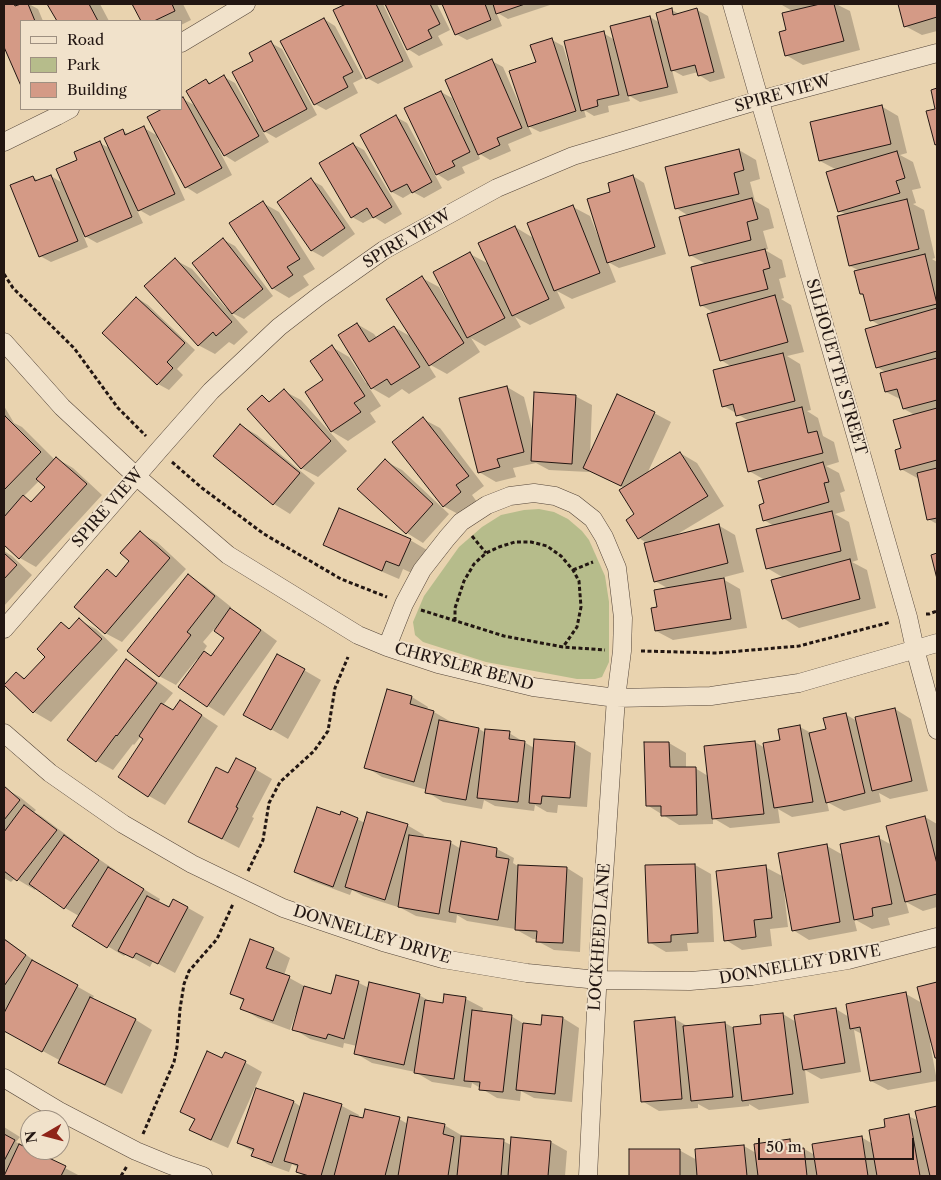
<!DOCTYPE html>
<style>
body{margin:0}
#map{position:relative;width:941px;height:1180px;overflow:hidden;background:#e9d3af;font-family:"Libre Caslon Text",serif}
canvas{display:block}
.frame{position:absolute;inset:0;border:5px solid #221612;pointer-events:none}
.legend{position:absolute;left:20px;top:20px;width:162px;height:90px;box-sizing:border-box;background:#f1e2cb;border:1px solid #9e9081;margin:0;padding:6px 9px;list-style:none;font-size:15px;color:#221612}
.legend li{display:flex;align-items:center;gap:10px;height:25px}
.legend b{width:25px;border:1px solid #9e9081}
.north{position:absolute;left:20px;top:1110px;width:50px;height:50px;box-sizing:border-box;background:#f1e2cb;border:1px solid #9e9081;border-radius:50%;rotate:262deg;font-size:14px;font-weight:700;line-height:20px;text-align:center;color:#221612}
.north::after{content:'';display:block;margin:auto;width:18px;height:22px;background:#8f2418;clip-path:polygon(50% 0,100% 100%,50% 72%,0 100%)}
.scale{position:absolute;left:758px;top:1138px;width:156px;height:22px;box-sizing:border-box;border:2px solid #221612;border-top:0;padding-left:6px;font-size:15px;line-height:18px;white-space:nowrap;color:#221612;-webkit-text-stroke:4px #f1e2cb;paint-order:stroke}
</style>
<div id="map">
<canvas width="941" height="1180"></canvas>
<div class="frame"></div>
<ul class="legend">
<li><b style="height:6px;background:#f1e2cb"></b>Road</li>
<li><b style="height:14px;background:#b6bc8b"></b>Park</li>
<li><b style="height:14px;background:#d49a86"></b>Building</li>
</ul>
<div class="north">N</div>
<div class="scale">50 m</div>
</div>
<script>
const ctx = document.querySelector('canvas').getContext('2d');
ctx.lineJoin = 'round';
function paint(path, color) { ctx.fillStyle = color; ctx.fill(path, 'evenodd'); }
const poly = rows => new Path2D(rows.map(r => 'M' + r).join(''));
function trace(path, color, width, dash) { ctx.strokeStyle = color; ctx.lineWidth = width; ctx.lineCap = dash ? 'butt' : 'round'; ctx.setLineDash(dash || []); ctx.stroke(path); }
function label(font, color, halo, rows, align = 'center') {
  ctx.font = font + ' "Libre Caslon Text",serif'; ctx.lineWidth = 4; ctx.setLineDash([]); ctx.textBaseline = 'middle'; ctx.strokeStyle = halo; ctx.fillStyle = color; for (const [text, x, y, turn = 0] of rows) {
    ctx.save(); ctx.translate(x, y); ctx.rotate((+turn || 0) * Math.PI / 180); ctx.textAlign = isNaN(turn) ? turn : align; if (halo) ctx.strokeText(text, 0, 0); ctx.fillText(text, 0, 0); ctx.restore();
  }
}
const green = poly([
 [539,509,554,512,568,519,582,531,589,540,605,576,609,602,609,662,602,677,595,679,577,679,486,662,423,642,415,635,413,622,424,596,459,547,482,527,501,515,524,510]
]);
const shadow = poly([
 [4,4,22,4,22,5,29,4,38,9,43,21,21,21,21,83,4,44],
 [49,4,100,4,109,21,58,21],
 [133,4,183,4,191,20,181,25,181,21,142,21],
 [349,4,383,4,413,67,378,84,367,78,334,10],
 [386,4,437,4,450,30,438,36,443,45,419,56,408,49],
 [443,4,553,4,508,19,496,12,502,26,467,40,456,34],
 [782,4,842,4,838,5,850,11,860,50,803,65,786,55,788,31,794,12,782,5],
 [899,4,937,4,937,31,922,35,905,26],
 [672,10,679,14,697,10,708,16,725,78,710,82,699,75,698,72,683,76,672,70,678,93,640,102,628,95,630,101,608,106,609,112,594,116,584,110,586,117,540,132,528,126,532,134,508,144,511,151,490,160,478,153,480,159,462,167,465,173,448,181,437,174,441,92,452,98,459,115,462,114,492,61,503,67,521,108,523,108,537,63,552,40,563,46,571,72,573,71,603,33,615,40,650,17,660,23],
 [324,19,335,26,363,78,353,83,358,93,326,110,315,104],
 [271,43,282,49,317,115,276,138,262,130,269,142,235,162,224,155,220,147,218,148,232,175,197,194,186,187,159,137,157,138,185,200,150,216,136,208,143,223,97,243,83,235,88,247,51,262,40,256,33,177,39,181,51,176,64,184,79,160,100,143,111,149,123,131,130,135,144,128,158,136,148,117,164,109,181,109,183,99,196,106,206,80,212,84,224,77,235,83,256,120,258,118,255,61],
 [937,90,937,145,936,144,937,110,933,91],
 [881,106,898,116,907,153,900,155,913,162,921,188,912,190,916,203,913,204,924,210,935,258,932,259,937,262,937,524,928,519,919,479,901,469,902,449,915,415,904,409,902,400,886,392,887,373,877,367,881,326,871,320,865,296,861,294,860,271,850,266,847,215,839,211,837,170,820,161],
 [396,117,407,123,442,188,424,198,413,192,403,198,392,192],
 [353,144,364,150,402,214,385,224,374,217,363,223,352,217],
 [739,150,756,160,760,179,750,182,755,201,769,209,774,228,763,231,768,249,765,250,782,260,786,277,779,279,784,298,781,299,791,305,804,352,787,356,800,364,811,410,807,411,818,418,823,436,834,442,839,462,826,466,839,473,845,491,840,493,845,511,835,514,849,522,858,560,852,562,867,570,876,608,799,628,783,618,784,578,767,568,774,526,764,520,766,504,765,480,749,471,749,421,724,406,732,367,721,360,714,313,701,305,706,264,690,255,689,216,676,208],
 [633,176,644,183,666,254,619,268,608,262,616,282,572,299,557,291,565,308,530,325,515,317,521,327,485,346,471,338,480,352,447,374,427,363,436,377,409,394,402,389,389,398,368,386,381,406,370,413,376,422,348,441,331,431,324,381,332,347,349,357,366,383,368,382,357,324,374,334,377,338,394,327,413,338,422,278,439,287,448,303,450,302,470,254,489,264,515,227,535,239,573,207,590,216,600,241,601,241,612,193],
 [311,180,322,186,355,234,323,257,312,251],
 [263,203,279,212,315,269,303,276,309,285,289,298,272,288],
 [224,240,235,246,273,296,244,319,230,312,248,332,234,345,229,342,215,354,198,345,175,260,192,269,226,308,228,306],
 [137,298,148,305,195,350,177,369,183,375,169,390,158,384],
 [507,387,524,397,533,433,575,396,592,405,590,457,654,413,671,422,647,474,680,453,697,463,724,506,676,535,718,525,735,535,744,572,721,578,740,589,747,628,673,640,656,631,659,608,669,589,655,581,645,542,639,538,628,520,636,515,624,488,589,470,589,472,549,470,536,463,513,468,516,477,496,482,479,472],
 [284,391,301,400,347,451,318,477,301,468,262,397,271,402],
 [4,406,14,423,22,427,55,460,56,458,73,468,102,495,36,567,20,558,4,543,4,518,6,516,4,515],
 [39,481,46,487,33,502,23,497],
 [423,419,440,428,484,486,472,495,477,502,460,515,443,506],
 [240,425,257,435,315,483,290,514,274,504,215,456],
 [385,461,402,470,449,514,423,543,407,533],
 [140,533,157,542,186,569,122,642,105,633,107,571,117,577,131,561],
 [410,540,427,550,416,575,403,569,399,579,341,554,325,545],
 [4,551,12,556,32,575,4,606],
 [188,576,205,586,231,607,229,609,247,619,277,641,224,716,208,706,180,686,199,660,197,659,176,685,159,676],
 [214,629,225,638,212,657,203,652,207,646,203,642],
 [79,620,96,629,118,650,51,722,34,712,5,685,17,673,26,679,47,656,62,624,71,629],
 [278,655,321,680,288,739,245,714],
 [127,661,143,671,173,693,163,705,174,711,180,701,218,726,165,805,149,796,145,739,141,736,134,745,133,744,113,770,97,761],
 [388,690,412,697,428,707,427,710,434,712,451,722,450,724,479,729,486,733,509,733,534,748,575,744,591,753,587,807,558,805,557,813,547,812,535,805,534,811,495,806,484,800,482,809,443,802,427,792,427,790,382,777,366,767],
 [895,709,911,719,928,791,890,799,879,793,881,802,844,811,827,802,829,811,792,817,778,809,780,823,730,828,713,818,713,824,679,825,647,805,646,744,669,743,686,753,686,768,695,768,708,776,705,748,755,742,765,748,781,741,800,727,813,734,828,730,845,714,857,721],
 [255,769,272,779,252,817,254,818,239,848,206,831,228,775],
 [4,788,20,797,36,810,34,812,41,816,73,840,72,841,115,870,114,871,160,899,158,903,169,909,174,900,204,917,175,973,153,961,150,967,126,954,124,956,74,926,79,916,65,908,36,888,35,890,15,878,11,882,4,878],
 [340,817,357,819,365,823,407,825,424,835,423,838,451,843,461,849,462,843,497,849,514,858,513,863,518,866,567,868,583,878,580,952,554,950,537,941,538,939,533,939,515,929,467,921,457,915,456,923,416,916,401,908,363,896,352,890,350,895,312,881,296,872],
 [925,817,937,824,937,907,923,911,906,902,909,913,888,918,890,925,872,929,854,919,857,931,809,940,793,930,786,890,784,891,788,927,770,929,772,946,742,950,726,940,765,867,784,877,827,846,843,855,879,838,892,845],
 [695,865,711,874,714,942,687,943,688,951,666,952,649,942],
 [4,938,41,966,94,996,92,999,136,1020,152,1030,122,1094,76,1072,60,1062,61,1061,4,1030],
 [274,949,290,958,284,975,306,987,332,995,337,976,359,983,369,988,419,995,433,1003,444,1005,446,995,466,999,483,1008,482,1013,511,1016,526,1025,542,1026,563,1018,579,1028,572,1102,534,1098,521,1091,520,1101,497,1098,472,1083,471,1088,432,1082,415,1072,372,1063,355,1053,357,1046,344,1043,343,1048,310,1039,294,1029,298,1013,296,1013,290,1030,258,1018,241,1008,244,1001,231,993],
 [937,983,937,1058,936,1058,932,1042,930,1043,937,1081,888,1090,871,1081,862,1034,854,1030,861,1072,821,1079,805,1070,809,1103,759,1110,749,1104,749,1106,709,1110,698,1104,698,1108,659,1111,642,1101,675,1019,689,1027,725,1023,734,1028,762,1025,761,1017,783,1014,796,1022,836,1009,849,1017,906,994,922,1003,918,988],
 [225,1054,246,1063,262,1072,228,1148,207,1139,191,1130,196,1120,181,1111,223,1059],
 [257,1089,294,1102,301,1107,305,1095,342,1106,359,1115,358,1118,399,1119,408,1124,444,1125,461,1135,460,1137,503,1141,511,1145,551,1142,567,1151,565,1176,305,1176,298,1172,299,1168,292,1164,289,1172,269,1165,253,1155,254,1152,238,1143],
 [937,1107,937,1176,631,1176,630,1151,679,1150,697,1160,744,1146,756,1153,790,1141,815,1155,861,1137,873,1144,887,1128,908,1116,919,1121,916,1112],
 [4,1127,20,1137,16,1142,80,1176,4,1176]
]);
const building = poly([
 [4,4,14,4,15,6,21,4,28,4,35,21,21,21,21,86,4,47,4,4],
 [47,4,89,4,98,21,57,21,47,4],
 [132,4,172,4,175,11,154,21,141,21,132,4],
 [346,4,376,4,403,61,366,79,333,10,346,4],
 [385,4,430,4,440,24,428,30,432,38,407,50,385,4],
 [442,4,485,4,491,20,455,35,442,4],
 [493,4,525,4,496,14,493,4],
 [820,4,834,4,844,41,785,56,779,32,786,30,782,13,820,4],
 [898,4,937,4,937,17,904,27,898,4],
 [672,8,673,15,697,8,714,72,698,76,695,65,671,71,656,13,672,8],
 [650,16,668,87,628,96,610,26,650,16],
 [324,18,353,72,343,77,348,87,314,105,280,41,324,18],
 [604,31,619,95,597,100,598,106,581,111,564,41,604,31],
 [552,38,576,111,528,127,509,71,536,62,530,45,552,38],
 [271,41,307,109,264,132,232,72,253,61,249,53,271,41],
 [492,59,522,128,497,138,500,145,478,155,445,80,492,59],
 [224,75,259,136,224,156,186,91,206,79,209,84,224,75],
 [937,88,937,144,935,145,926,111,935,109,931,90,937,88],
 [441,91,470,152,452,161,455,166,436,175,404,108,441,91],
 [183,97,222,168,185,188,147,117,162,109,181,109,181,98,183,97],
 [882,105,891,144,819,161,810,122,882,105],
 [396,115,432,182,412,193,407,184,391,192,360,135,396,115],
 [144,126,175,194,138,211,104,138,123,129,125,135,144,126],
 [100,141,132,217,85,237,56,169,77,160,74,152,100,141],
 [353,143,392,207,373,218,367,208,351,218,319,163,353,143],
 [739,149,744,170,734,173,739,194,675,209,665,167,739,149],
 [897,151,905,178,896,181,900,193,838,212,826,172,897,151],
 [51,175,78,241,39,257,10,185,33,176,35,181,51,175],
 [633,175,655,247,607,263,587,199,610,192,608,183,633,175],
 [311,178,345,228,311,251,277,202,311,178],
 [752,198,758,219,747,222,751,240,689,256,679,217,752,198],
 [907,199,919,249,849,266,837,216,907,199],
 [263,201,300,259,287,267,293,275,272,289,229,223,263,201],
 [573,205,600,273,554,291,527,223,573,205],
 [515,226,549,299,512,316,478,243,515,226],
 [223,238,263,289,232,314,192,263,223,238],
 [765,249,770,268,763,270,768,289,700,306,691,267,765,249],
 [470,252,505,318,467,338,433,272,470,252],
 [925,254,937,304,870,321,863,294,860,294,854,271,925,254],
 [175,258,232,322,216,336,213,332,198,346,144,286,175,258],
 [422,276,464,343,429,366,386,299,422,276],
 [775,295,788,342,720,361,707,314,775,295],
 [136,297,185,343,167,362,173,368,157,385,102,333,136,297],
 [937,308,937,351,876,368,865,329,937,308],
 [357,323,369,342,394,326,420,367,391,385,387,379,371,389,338,335,357,323],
 [332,345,365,396,354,403,361,412,331,432,305,392,323,380,310,361,332,345],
 [783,353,795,401,736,416,733,404,722,407,713,370,783,353],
 [937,358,937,400,903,409,897,389,885,392,880,373,937,358],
 [507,386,524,452,497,459,500,467,478,473,459,398,507,386],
 [284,389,331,441,301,469,247,409,262,395,269,402,284,389],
 [534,392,576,395,572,464,531,461,534,392],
 [617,394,655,412,621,486,583,468,617,394],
 [802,407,808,433,817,431,823,453,748,472,736,423,802,407],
 [937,408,937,460,900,470,895,450,901,448,893,420,937,408],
 [5,416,41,452,4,490,4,418,5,416],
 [423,417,469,476,456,485,461,492,443,507,392,442,423,417],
 [240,424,300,473,273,505,213,456,240,424],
 [680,452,708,496,638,539,626,520,634,514,619,490,680,452],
 [56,457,87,484,19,559,4,545,4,517,23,495,31,502,45,487,36,479,56,457],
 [385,459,433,504,406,534,357,489,385,459],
 [823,462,829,482,824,483,829,502,763,521,759,505,764,503,758,481,823,462],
 [937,468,937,518,927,520,917,473,937,468],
 [339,508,411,539,399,566,386,561,382,571,323,545,339,508],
 [832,511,841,551,766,569,756,529,832,511],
 [719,524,728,563,654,582,644,543,719,524],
 [140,531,170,558,105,634,74,607,107,569,116,577,129,561,120,553,140,531],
 [4,553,17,565,4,579,4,553],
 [937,553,937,579,931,555,937,553],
 [850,559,860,599,782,619,771,580,850,559],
 [188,574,215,596,187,632,191,635,159,677,127,651,188,574],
 [724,578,731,619,655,631,651,608,657,607,654,590,724,578],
 [230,608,261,630,207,707,178,687,204,651,211,656,224,638,214,631,230,608],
 [79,618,102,639,33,713,4,685,16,672,24,679,45,657,37,649,61,622,69,629,79,618],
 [277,654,305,669,271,730,243,715,277,654],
 [126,659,157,683,117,736,116,735,96,762,67,740,126,659],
 [387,689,412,696,410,704,434,711,414,782,364,768,387,689],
 [180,700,202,715,148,797,118,777,143,739,139,736,161,703,173,710,180,700],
 [895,708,912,781,872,791,855,717,895,708],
 [846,713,865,793,826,803,809,733,826,729,823,718,846,713],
 [439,720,479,728,466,800,425,793,439,720],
 [800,725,813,802,774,808,763,743,780,740,778,729,800,725],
 [485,729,510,731,509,739,525,741,518,802,477,798,485,729],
 [534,739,575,742,570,798,542,796,541,804,529,803,534,739],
 [755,741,764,814,712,819,704,746,755,741],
 [644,742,669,742,670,767,696,767,697,815,661,816,661,806,646,806,644,742],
 [236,758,256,768,236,807,238,808,222,839,188,822,216,767,228,773,236,758],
 [4,786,20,800,4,820,4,786],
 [24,805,57,830,17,881,4,871,4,832,24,805],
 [317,807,340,815,341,811,358,818,333,887,294,872,317,807],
 [367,812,408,824,385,900,345,887,367,812],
 [925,816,937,864,937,894,905,902,886,826,925,816],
 [64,835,99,860,64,909,29,884,64,835],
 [409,835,451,841,439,914,398,907,409,835],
 [879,836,892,904,872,908,873,916,854,920,840,844,879,836],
 [461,841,497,848,496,857,509,859,498,920,449,912,461,841],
 [827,844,840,922,792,931,778,853,827,844],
 [695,864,698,933,671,935,671,942,648,943,645,865,695,864],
 [518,865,567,867,563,943,536,942,537,931,515,930,518,865],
 [766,865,772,918,754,920,756,937,724,941,716,871,766,865],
 [108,867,144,889,107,948,72,926,108,867],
 [147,896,169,907,173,899,188,907,158,964,136,953,133,958,118,951,147,896],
 [4,939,26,955,4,986,4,939],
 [250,939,274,948,266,968,290,976,273,1021,240,1009,244,999,230,994,250,939],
 [32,960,78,985,42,1052,4,1031,4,1013,32,960],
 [336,975,359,981,344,1039,328,1034,326,1039,292,1030,304,986,331,994,336,975],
 [369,982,420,994,404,1065,354,1054,369,982],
 [937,982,937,1058,935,1058,917,987,937,982],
 [906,992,921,1072,870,1081,860,1027,850,1029,846,1004,906,992],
 [444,994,466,997,454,1079,414,1073,425,1000,443,1003,444,994],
 [90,997,136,1019,105,1085,58,1063,90,997],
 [836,1008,845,1063,803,1070,794,1015,836,1008],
 [472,1010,512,1015,503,1092,479,1090,480,1082,464,1081,472,1010],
 [783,1013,793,1094,742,1101,733,1027,761,1024,760,1015,783,1013],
 [542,1015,563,1017,555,1094,516,1090,523,1023,541,1025,542,1015],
 [675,1017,682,1099,641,1102,634,1021,675,1017],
 [725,1022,733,1097,691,1101,683,1026,725,1022],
 [207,1051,222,1058,225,1052,246,1061,211,1140,189,1130,195,1119,180,1112,207,1051],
 [256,1088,294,1101,272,1163,251,1156,254,1149,237,1143,256,1088],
 [304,1093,342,1104,321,1176,309,1176,296,1172,298,1165,284,1161,304,1093],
 [937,1106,937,1176,930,1176,915,1111,937,1106],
 [365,1109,400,1117,385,1176,334,1176,350,1115,363,1118,365,1109],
 [909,1114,920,1176,877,1176,869,1130,885,1127,884,1119,909,1114],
 [408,1117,445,1124,443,1134,454,1137,448,1176,398,1176,408,1117],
 [4,1134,15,1140,4,1161,4,1134],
 [461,1136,504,1139,501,1176,457,1176,461,1136],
 [862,1136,868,1176,817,1176,812,1144,862,1136],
 [511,1137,551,1141,548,1176,508,1176,511,1137],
 [790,1139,791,1149,804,1148,807,1176,758,1176,754,1144,790,1139],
 [19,1144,66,1166,61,1176,4,1176,19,1144],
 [744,1145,747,1176,697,1176,695,1149,744,1145],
 [629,1149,680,1149,680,1176,629,1176,629,1149]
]);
const path = poly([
 [4,274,13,288,74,348,118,408,146,436],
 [172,462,202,488,264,534,341,579,387,597],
 [472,536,486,553],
 [573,570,593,562],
 [421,610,504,636,563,647,605,650],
 [926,614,929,614,937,611],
 [455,621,455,608,464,581,474,564,486,553,499,547,515,542,531,542,547,546,561,556,573,570,579,581,581,607,577,627,563,647],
 [641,651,717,653,799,646,891,622],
 [248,871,263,840,269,803,280,782,314,751,328,731,335,688,348,657],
 [143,1134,174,1062,177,1047,180,1009,184,984,189,971,217,939,233,904],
 [121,1176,127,1166]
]);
const minor = poly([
 [732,4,908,617,915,649,937,730],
 [181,43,246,4],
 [4,142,57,116,70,109],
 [4,342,62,407,136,476,228,555,358,635,387,647,438,664,533,687,616,698,711,696,799,683,937,643],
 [4,629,159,450,211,391,279,327,319,296,384,250,497,188,573,156,760,100,937,53],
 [387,647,404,604,422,570,447,538,461,522,487,505,510,496,534,493,555,496,574,504,593,519,604,537,617,568,623,618,622,651,616,698,599,949,588,1176],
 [4,733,50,773,123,824,192,864,283,908,383,942,443,959,527,973,598,980,690,981,752,976,848,960,937,937],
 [4,1078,59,1111,136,1151,170,1165,203,1176]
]);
const streetNames = [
 ["SPIRE VIEW",783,94,-16],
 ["SPIRE VIEW",407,239,-31],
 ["SILHOUETTE STREET",836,367,74],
 ["SPIRE VIEW",108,508,-49],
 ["CHRYSLER BEND",464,667,15],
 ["DONNELLEY DRIVE",372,935,17],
 ["LOCKHEED LANE",600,937,-86],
 ["DONNELLEY DRIVE",800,965,-10]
];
paint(green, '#b6bc8b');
paint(shadow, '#0003');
paint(building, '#d49a86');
trace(building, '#221612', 1);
trace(minor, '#544539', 19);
trace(path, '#221612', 3, [4, 2.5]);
trace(minor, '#f1e2cb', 18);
label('16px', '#221612', '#f1e2cb', streetNames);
</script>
